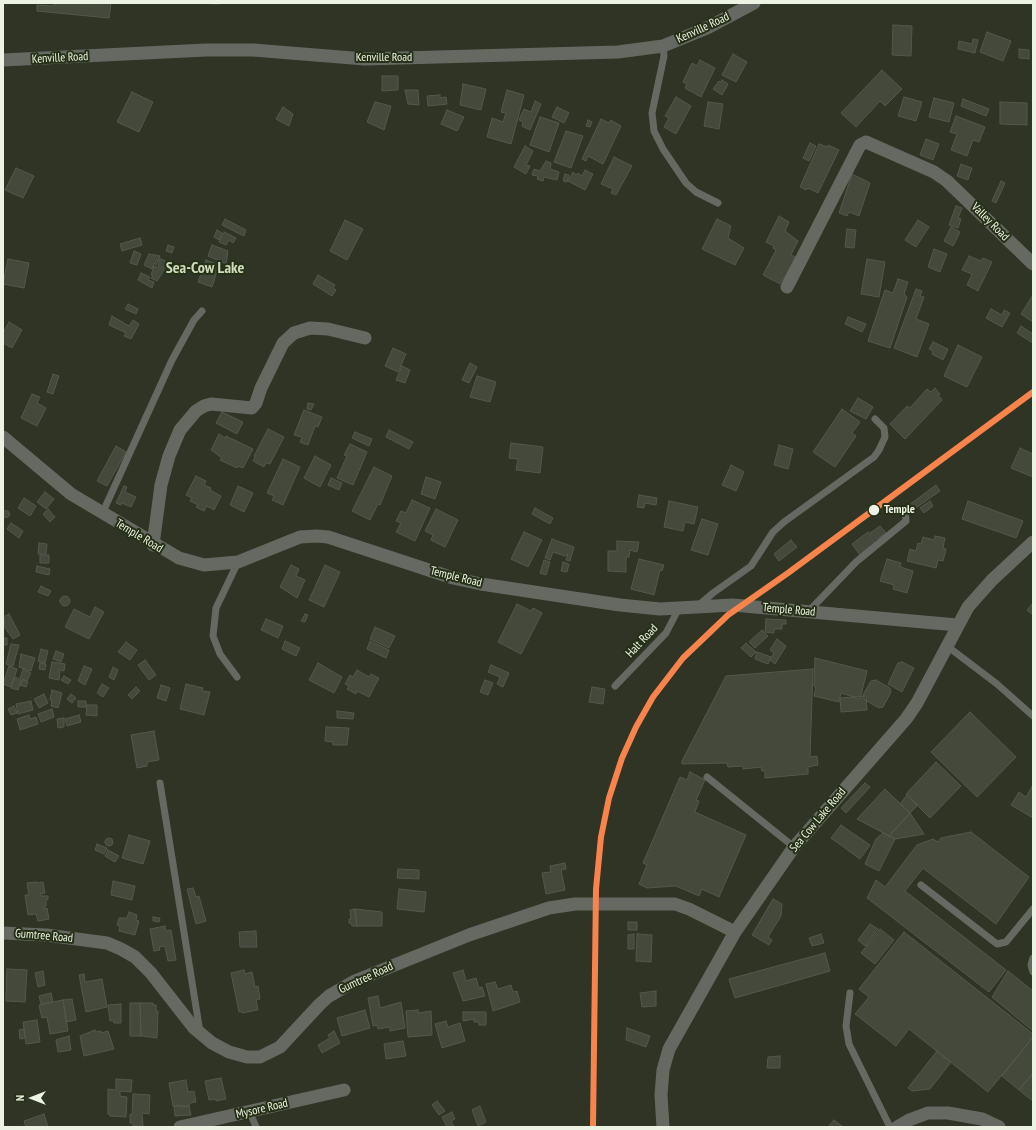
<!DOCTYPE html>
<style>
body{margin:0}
#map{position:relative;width:1036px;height:1130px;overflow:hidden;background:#2f3425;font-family:"PT Sans Narrow",sans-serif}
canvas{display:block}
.frame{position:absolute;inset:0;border:4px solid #ecf3e3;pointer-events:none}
.north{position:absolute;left:12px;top:1078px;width:40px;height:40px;-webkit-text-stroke:3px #263016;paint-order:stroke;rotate:270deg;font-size:11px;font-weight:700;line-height:16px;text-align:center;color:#ecf3e3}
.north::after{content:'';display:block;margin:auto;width:14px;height:18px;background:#ecf3e3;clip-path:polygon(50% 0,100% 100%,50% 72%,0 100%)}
</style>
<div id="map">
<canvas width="1036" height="1130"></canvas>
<div class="frame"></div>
<div class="north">N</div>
</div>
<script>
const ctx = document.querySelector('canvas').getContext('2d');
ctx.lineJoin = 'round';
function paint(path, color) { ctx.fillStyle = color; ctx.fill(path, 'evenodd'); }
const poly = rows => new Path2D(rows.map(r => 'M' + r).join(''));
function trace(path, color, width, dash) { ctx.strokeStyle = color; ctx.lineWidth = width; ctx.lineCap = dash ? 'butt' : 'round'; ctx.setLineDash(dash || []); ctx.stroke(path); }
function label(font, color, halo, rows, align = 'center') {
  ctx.font = font + ' "PT Sans Narrow",sans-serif'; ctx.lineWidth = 4; ctx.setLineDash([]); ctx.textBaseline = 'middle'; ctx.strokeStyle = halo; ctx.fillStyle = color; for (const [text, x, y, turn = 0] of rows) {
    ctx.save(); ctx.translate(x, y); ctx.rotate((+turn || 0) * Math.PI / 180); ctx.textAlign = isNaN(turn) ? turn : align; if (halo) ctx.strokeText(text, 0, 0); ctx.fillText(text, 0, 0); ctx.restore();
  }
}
const building = poly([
 [54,3,111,3,109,18,37,11,37,5,54,6,54,3],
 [190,3,219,3,219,4,190,3],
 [893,25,912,26,911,56,892,55,893,25],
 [987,32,1011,41,1003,61,980,52,987,32],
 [973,39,978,40,975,53,958,49,959,41,972,44,973,39],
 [1019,49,1029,50,1029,59,1019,58,1019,49],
 [733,54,747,62,736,82,722,75,733,54],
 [700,60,715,68,701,97,685,88,687,84,683,82,692,63,697,66,700,60],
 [882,70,902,89,885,106,880,101,856,127,841,113,882,70],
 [382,76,398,76,398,90,382,91,382,76],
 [722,80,728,84,722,95,713,89,719,81,720,82,722,80],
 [463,84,486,89,481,110,460,105,463,84],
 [405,90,418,90,419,105,408,104,405,90],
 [507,90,524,95,511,144,487,137,492,118,503,122,506,113,501,112,507,90],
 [132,92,153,102,139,132,117,122,132,92],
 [440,95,440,98,446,97,447,104,428,106,427,96,440,95],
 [676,97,691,106,676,134,664,127,669,118,665,116,676,97],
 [904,97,922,102,916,121,898,116,904,97],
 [934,98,954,103,949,122,929,117,934,98],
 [963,99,989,109,986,116,961,106,963,99],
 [535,101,541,104,530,130,522,126,523,122,519,120,524,109,531,112,535,101],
 [375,102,391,106,384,130,367,122,375,102],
 [708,102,723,104,719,129,704,126,708,102],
 [1000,102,1027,103,1027,125,1000,124,1000,102],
 [283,107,293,114,289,126,276,119,283,107],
 [557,107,569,113,564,123,552,117,557,107],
 [447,110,464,117,457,131,441,124,447,110],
 [956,116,985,127,979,142,973,140,967,156,951,150,957,134,950,132,956,116],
 [540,117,559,123,549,152,530,145,540,117],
 [601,119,609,123,611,120,621,126,603,164,588,156,586,161,582,159,601,119],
 [588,120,592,122,590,127,586,126,588,120],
 [566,131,583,136,571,168,554,162,566,131],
 [926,139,939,144,933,160,920,155,926,139],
 [810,143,816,146,809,161,803,158,810,143],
 [819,144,827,147,828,145,839,150,818,193,808,188,806,190,800,187,819,144],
 [525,146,533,151,526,165,530,166,526,174,514,167,525,146],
 [614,157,632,166,616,195,611,193,613,189,601,184,614,157],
 [546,161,551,163,550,169,559,172,557,180,544,177,543,181,537,179,538,176,532,175,534,169,540,171,546,161],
 [961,164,972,168,968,180,957,176,961,164],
 [16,168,34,176,23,198,5,190,16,168],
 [585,170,593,174,585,190,568,181,573,172,576,175,578,173,582,176,585,170],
 [565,174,569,175,567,182,563,181,565,174],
 [852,174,870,183,859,216,849,212,847,216,839,213,852,174],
 [1001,181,1005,183,996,203,992,201,1001,181],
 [956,206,962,208,958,218,961,219,958,228,949,225,956,206],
 [779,216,789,222,785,231,798,241,791,255,797,258,780,284,763,275,776,250,773,248,774,246,766,242,779,216],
 [225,219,246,230,244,236,222,225,225,219],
 [717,219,731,226,728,238,744,248,735,265,702,249,717,219],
 [345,220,363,229,347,260,330,251,345,220],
 [918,220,929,227,916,247,905,240,918,220],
 [951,227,960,232,953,246,944,241,951,227],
 [847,229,856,230,854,248,845,247,847,229],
 [217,230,222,233,219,240,214,237,217,230],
 [224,232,236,238,233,243,229,240,226,245,219,242,224,232],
 [140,238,142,245,122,251,120,244,140,238],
 [168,245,174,247,172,253,166,251,168,245],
 [212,245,228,251,226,264,208,256,212,245],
 [934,249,947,254,940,272,928,267,934,249],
 [134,251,141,254,137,265,130,263,134,251],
 [149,254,160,256,156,265,154,263,152,269,144,265,149,254],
 [969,256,981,261,983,258,992,262,978,291,967,285,972,274,962,270,969,256],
 [8,259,29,263,24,288,3,284,8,259],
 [160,259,168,262,165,269,158,266,160,259],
 [867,259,885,262,879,297,861,294,867,259],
 [206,260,219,265,212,287,198,282,206,260],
 [154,266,164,270,157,281,151,278,153,276,151,275,154,266],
 [141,273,150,277,148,280,154,282,152,288,138,280,141,273],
 [318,275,335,285,333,288,336,290,332,296,313,284,318,275],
 [898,279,908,282,904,294,907,297,890,348,868,341,885,290,893,293,898,279],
 [916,289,922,291,920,296,924,297,916,319,929,324,917,357,894,348,916,289],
 [1033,295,1033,322,1021,314,1033,295],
 [128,304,138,309,136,314,125,309,128,304],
 [991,309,1002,315,1004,310,1010,313,1002,327,986,318,991,309],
 [112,316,129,326,133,320,139,324,131,339,124,336,126,333,109,325,112,316],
 [848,317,866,324,862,332,845,324,848,317],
 [9,322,22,330,12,348,3,343,3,333,9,322],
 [1021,326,1033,334,1033,343,1017,333,1021,326],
 [933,342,948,349,943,360,932,354,933,351,929,349,933,342],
 [958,345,982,357,967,387,944,376,958,345],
 [393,348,406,354,398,372,385,366,393,348],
 [470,363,477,367,469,383,462,380,470,363],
 [402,366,410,370,405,383,396,380,402,366],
 [53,374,59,376,53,394,47,392,53,374],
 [477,376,496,382,490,402,470,397,477,376],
 [935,388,940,394,938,395,942,400,905,439,890,424,907,406,910,408,927,389,931,392,935,388],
 [32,394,40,397,37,403,46,408,37,426,21,418,32,394],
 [858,398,873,407,866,419,850,411,858,398],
 [308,403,314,404,311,410,307,409,308,403],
 [842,409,860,422,852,433,856,436,835,467,813,452,842,409],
 [304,410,322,417,318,427,315,426,308,445,300,442,302,437,294,435,304,410],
 [222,412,243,422,237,434,216,423,222,412],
 [268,429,284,437,270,464,266,463,264,467,253,461,255,457,254,456,268,429],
 [389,430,413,442,409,449,386,437,389,430],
 [355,432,372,439,369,446,352,438,355,432],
 [219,434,225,438,226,436,253,449,243,468,238,466,237,468,220,460,222,458,211,450,219,434],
 [511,443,543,447,540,473,516,470,518,459,509,458,511,443],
 [350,444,367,452,353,485,337,478,347,456,344,455,350,444],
 [779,445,793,449,788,469,774,465,779,445],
 [116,446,126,452,107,486,97,481,116,446],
 [1020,448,1033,454,1033,477,1011,468,1020,448],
 [315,456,331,465,320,487,304,478,315,456],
 [283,459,300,467,283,505,272,500,274,496,267,493,283,459],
 [731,465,744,472,736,491,722,485,731,465],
 [374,467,392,476,380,505,378,504,370,520,352,511,374,467],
 [196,476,206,481,204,485,211,488,210,490,221,496,214,510,207,506,204,511,196,507,198,505,190,501,192,498,186,495,196,476],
 [426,477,441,482,435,499,421,494,426,477],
 [331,478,342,483,339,490,328,485,331,478],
 [936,485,940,491,913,510,909,505,936,485],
 [124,486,127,487,125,492,136,497,131,507,122,503,121,505,116,503,124,486],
 [238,486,253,493,244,512,230,505,238,486],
 [45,492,54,499,46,509,37,502,45,492],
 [639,495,657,498,656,505,645,503,644,508,637,507,639,495],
 [24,498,36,506,30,516,18,508,24,498],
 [412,500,430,508,415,541,396,532,401,523,396,521,401,511,406,513,412,500],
 [669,501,698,507,694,524,685,522,683,531,664,527,669,501],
 [930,501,933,506,924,513,920,508,930,501],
 [968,501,1023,521,1016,538,962,519,968,501],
 [535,508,553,518,550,524,532,514,535,508],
 [48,509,55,517,50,522,43,514,48,509],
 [436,509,458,520,445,547,431,540,433,535,425,531,436,509],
 '2.5 514a3.5 3.5 0 1 1 7 0a3.5 3.5 0 1 1-7 0Z',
 [702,519,718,524,708,555,691,550,702,519],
 [11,523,23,531,19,538,7,529,11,523],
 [880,526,886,533,876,540,870,533,880,526],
 [524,532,542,540,528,567,511,559,524,532],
 [868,532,876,543,860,555,852,544,868,532],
 [935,536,945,538,943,548,946,549,943,561,938,560,936,568,907,561,910,549,916,551,918,543,921,544,923,537,934,540,935,536],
 [552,539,574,547,570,561,566,560,568,554,565,556,553,552,550,560,545,558,552,539],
 [791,540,797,547,779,561,774,554,791,540],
 [617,541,639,542,637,552,630,550,629,557,626,557,626,572,608,571,608,551,617,551,617,541],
 [39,543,47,544,46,554,38,554,39,543],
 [40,555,49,555,49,563,40,563,40,555],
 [639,559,664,565,662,571,660,570,654,595,631,589,639,559],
 [887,559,901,563,900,567,913,571,907,593,893,589,894,585,880,581,887,559],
 [544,560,550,562,546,575,540,573,544,560],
 [563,562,569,564,567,572,561,571,563,562],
 [291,565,299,569,296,576,305,580,297,598,280,587,291,565],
 [325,565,340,572,324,607,309,600,325,565],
 [37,566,50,569,49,575,36,572,37,566],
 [41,586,51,591,48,596,38,592,41,586],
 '60 601a5 5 0 1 1 10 0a5 5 0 1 1-10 0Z',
 [1033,603,1033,615,1027,610,1033,603],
 [517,604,531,611,533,608,542,613,521,654,498,642,517,604],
 [95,607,104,612,89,639,65,627,74,609,90,617,95,607],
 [9,614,20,635,13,639,3,625,5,624,3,617,9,614],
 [305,614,308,615,305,622,301,621,305,614],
 [266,619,283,626,278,638,261,630,266,619],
 [766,619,786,620,786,624,782,624,782,629,774,629,774,633,765,632,766,619],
 [375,627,395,636,389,648,370,639,375,627],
 [762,630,768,636,755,648,749,642,762,630],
 [3,638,7,638,7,645,3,645,3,638],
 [777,639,786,646,775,664,770,660,774,653,770,650,777,639],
 [285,641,300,648,296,656,282,649,285,641],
 [370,641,389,650,386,658,367,649,370,641],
 [126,642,137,650,130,660,118,652,126,642],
 [746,643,756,652,751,657,741,648,746,643],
 [11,644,19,645,13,666,6,664,11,644],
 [41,649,48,651,45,663,38,661,41,649],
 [56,651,64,654,61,662,53,659,56,651],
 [757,652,771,657,768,664,755,659,757,652],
 [21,654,35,658,31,671,19,667,21,654],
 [815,658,867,671,860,699,841,693,839,702,814,696,816,688,814,686,815,658],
 [145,660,156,675,149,680,138,665,145,660],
 [52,662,65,664,64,671,60,670,59,680,49,678,52,662],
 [902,662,914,668,902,692,888,684,898,663,902,662],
 [40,663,46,664,45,670,39,669,40,663],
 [318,663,342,677,334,693,309,680,318,663],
 [491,665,509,673,503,687,497,684,500,677,488,672,491,665],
 [9,666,17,669,11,687,3,684,9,666],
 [84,666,92,669,85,685,78,681,84,666],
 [113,667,118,670,114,680,109,677,113,667],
 [23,669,31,673,27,681,20,678,23,669],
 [813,669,810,757,817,756,818,765,808,767,808,774,765,778,765,771,762,771,761,767,743,769,743,766,728,767,727,763,682,764,682,761,726,676,813,669],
 [357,670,369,677,371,674,379,678,369,697,357,691,356,694,347,689,349,686,345,684,350,675,353,677,357,670],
 [64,676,71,680,68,684,61,680,64,676],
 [15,677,21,680,18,690,11,688,15,677],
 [22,680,28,682,26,687,20,685,22,680],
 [485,680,493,683,488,695,480,692,485,680],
 [876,680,890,688,891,692,883,707,879,708,865,700,863,695,871,681,876,680],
 [102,684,109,688,103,697,97,693,102,684],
 [186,684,203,688,202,691,210,692,204,715,180,709,186,684],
 [161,685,170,688,166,701,157,698,161,685],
 [136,687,140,691,132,699,128,695,136,687],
 [592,687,605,689,603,704,589,702,592,687],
 [52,690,62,693,58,708,51,706,52,701,50,700,52,690],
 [44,694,48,703,39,708,34,699,44,694],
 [71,694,76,698,72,703,67,699,71,694],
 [866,696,867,710,841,712,840,698,866,696],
 [31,701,33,710,18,714,16,704,31,701],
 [78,701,86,701,86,707,78,707,78,701],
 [87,705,97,705,97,716,86,715,87,705],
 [14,706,17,713,11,715,8,709,14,706],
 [52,709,54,717,41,722,38,714,52,709],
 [337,711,354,713,353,719,337,718,337,711],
 [970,712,1016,757,977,797,931,752,970,712],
 [29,715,30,719,36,717,38,724,20,730,17,719,29,715],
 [79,715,81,722,67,726,65,719,79,715],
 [64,718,64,727,58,728,57,719,64,718],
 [326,727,349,728,347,745,333,745,333,742,325,741,326,727],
 [154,731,159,760,147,762,147,766,137,768,131,735,154,731],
 [936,762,961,786,930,818,906,794,936,762],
 [690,772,705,780,696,800,699,801,695,812,746,835,719,897,702,889,699,896,676,886,647,888,639,884,647,865,643,863,680,777,687,780,690,772],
 [865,783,870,787,846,813,841,808,865,783],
 [1033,785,1033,818,1011,805,1019,792,1026,797,1033,785],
 [885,789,910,813,889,836,857,819,885,789],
 [907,795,918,805,910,813,900,804,907,795],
 [910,813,924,834,895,839,889,836,910,813],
 [841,825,870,845,860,859,831,838,841,825],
 [971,832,1029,877,996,924,923,868,905,891,1006,970,989,992,867,898,876,880,885,887,917,845,933,839,938,842,941,838,971,832],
 [883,833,895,839,879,871,865,864,876,839,883,833],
 [129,835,150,841,143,864,122,858,129,835],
 '105 842a4 4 0 1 1 8 0a4 4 0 1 1-8 0Z',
 [97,844,107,848,104,854,95,850,97,844],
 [108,850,119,856,115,862,105,856,108,850],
 [565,863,566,869,561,870,565,890,546,894,542,873,551,872,550,866,565,863],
 [398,869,419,870,419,879,397,878,398,869],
 [113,881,135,886,132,900,111,895,113,881],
 [36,882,37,883,43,882,45,893,40,894,41,896,48,896,48,899,46,901,46,906,44,906,44,909,47,908,49,919,38,921,36,914,28,915,25,895,29,895,27,883,36,882],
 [193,888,196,897,199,896,206,921,196,924,187,889,193,888],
 [399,889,426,892,424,912,397,909,399,889],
 [773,899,782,904,781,916,768,937,772,940,769,945,752,935,773,899],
 [355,909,357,926,352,926,351,923,349,923,349,919,351,919,350,910,355,909],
 [355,909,382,912,382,926,357,926,355,909],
 [129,912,137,915,136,920,139,921,135,935,119,931,120,926,117,925,119,918,127,918,129,912],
 [153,917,160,918,159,922,153,921,153,917],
 [628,922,637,922,637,930,628,930,628,922],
 [870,924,878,929,865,946,858,940,870,924],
 [165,926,166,931,171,930,176,960,168,961,165,946,159,947,160,950,154,951,150,929,165,926],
 [880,929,894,940,875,964,861,953,880,929],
 [256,931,257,947,240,947,239,932,256,931],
 [904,932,1033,1034,1033,1037,988,1092,909,1029,896,1046,855,1014,869,997,859,989,904,932],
 [634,934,634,949,628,949,628,935,634,934],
 [637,934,652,935,651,962,636,961,637,934],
 [821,934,824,943,812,946,809,938,821,934],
 [825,953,830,971,735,998,729,979,825,953],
 [7,969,27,970,25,1002,6,1001,7,969],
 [244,970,245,974,252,972,255,987,258,986,260,999,256,1000,258,1010,242,1013,241,1011,239,1012,231,973,244,970],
 [463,970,466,981,476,978,479,988,482,987,485,996,463,1001,453,973,463,970],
 [43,971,45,985,38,987,35,973,43,971],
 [1008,971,1033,991,1033,1031,992,997,1008,971],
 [84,974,85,982,102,979,107,1007,86,1012,79,975,84,974],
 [495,982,498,989,511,985,513,992,517,991,520,1002,493,1011,486,984,495,982],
 [656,991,656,1006,642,1007,640,993,656,991],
 [51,993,53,1002,41,1004,39,996,51,993],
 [378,996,380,1008,401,1002,405,1028,390,1031,390,1027,378,1029,377,1025,373,1026,368,998,378,996],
 [72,999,76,1020,66,1022,63,1000,72,999],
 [63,1000,68,1031,50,1034,47,1017,42,1018,39,1005,63,1000],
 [130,1003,140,1003,141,1036,130,1036,130,1003],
 [140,1003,153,1003,153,1005,156,1005,156,1011,158,1011,157,1038,141,1036,140,1003],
 [121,1004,121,1023,114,1023,113,1020,110,1021,108,1005,121,1004],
 [365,1010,370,1028,342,1036,337,1018,365,1010],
 [418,1010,418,1013,431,1011,432,1035,408,1037,406,1011,418,1010],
 [463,1012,486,1012,486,1025,479,1025,479,1022,474,1022,474,1019,463,1021,463,1012],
 [37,1020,40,1042,26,1044,23,1022,37,1020],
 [446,1021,448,1027,460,1023,465,1041,442,1048,435,1024,446,1021],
 [627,1028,650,1036,646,1047,626,1040,627,1028],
 [24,1029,25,1038,20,1039,19,1030,24,1029],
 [95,1030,95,1032,101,1031,101,1033,108,1031,114,1049,84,1056,80,1036,95,1030],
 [334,1031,340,1043,322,1053,318,1045,330,1038,328,1035,334,1031],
 [69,1036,71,1050,58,1052,56,1040,69,1036],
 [1033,1037,1033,1073,1019,1090,1002,1076,1033,1037],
 [403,1041,406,1056,386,1059,384,1044,403,1041],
 [937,1051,951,1062,930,1089,912,1091,908,1088,937,1051],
 [780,1056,780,1068,767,1068,768,1057,780,1056],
 [1033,1073,1033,1101,1019,1090,1033,1073],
 [221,1078,226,1099,216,1101,215,1099,209,1100,205,1081,221,1078],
 [116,1079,132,1080,131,1092,120,1091,120,1096,127,1097,126,1117,110,1116,110,1114,108,1114,108,1089,116,1090,116,1079],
 [186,1080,188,1092,194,1091,196,1102,190,1103,189,1106,173,1106,169,1083,186,1080],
 [133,1094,150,1095,149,1114,142,1113,143,1126,133,1126,133,1123,130,1123,130,1114,132,1115,133,1094],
 [437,1101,445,1111,439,1115,432,1105,437,1101],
 [181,1105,181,1107,189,1106,191,1115,175,1116,174,1106,181,1105],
 [480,1106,486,1122,478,1126,472,1110,480,1106],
 [452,1112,455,1119,451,1121,454,1127,447,1127,442,1117,452,1112],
 [44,1114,48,1127,26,1127,24,1121,44,1114],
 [834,1120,843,1127,828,1127,834,1120]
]);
const service = poly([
 [663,46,664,56,652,113,654,131,663,149,686,183,696,192,718,203],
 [102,514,172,360,194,320,202,311],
 [699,605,713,593,751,566,773,532,784,522,874,457,879,450,885,437,884,428,875,419],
 [808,612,856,562,906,521,905,510],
 [947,646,997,684,1033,716],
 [237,677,220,654,213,636,216,608,238,562],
 [615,686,666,633,679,608],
 [707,777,794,847],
 [160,783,200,1032],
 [921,885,997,944,1006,942,1033,909],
 [1033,958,1031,965,1033,972],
 [850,993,846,1026,849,1044,890,1127],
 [250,1112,256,1127]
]);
const minor = poly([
 [3,60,206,50,253,50,365,59,618,52,663,46,707,28,754,3],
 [787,287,860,145,866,142,934,172,947,181,1033,264],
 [3,437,71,494,179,558,204,565,238,562,300,537,317,536,328,537,453,578,481,584,620,605,660,609,733,605,957,625],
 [153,545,161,485,169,456,180,430,196,411,204,406,211,404,252,408,256,403,261,388,283,343,294,333,310,328,328,329,365,338],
 [3,933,46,935,107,943,121,949,135,957,151,973,194,1028,212,1043,229,1052,247,1057,260,1057,280,1047,320,1004,329,996,355,981,469,935,549,908,575,904,675,904,689,909,735,932],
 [180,1127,344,1090],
 [663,1127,661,1095,663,1070,669,1049,735,932,794,847,906,719,917,703,968,607,992,580,1033,542],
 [897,1127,909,1120,928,1113,948,1113,982,1119,999,1127]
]);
const rail1 = poly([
 [593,1127,596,889,601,837,609,798,622,758,636,727,653,697,683,658,728,615,788,573,1033,392]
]);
const markers = [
 [874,510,6,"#ecf3e3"]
];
const streetNames = [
 ["Kenville Road",703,28,-25],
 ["Kenville Road",60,58,-3],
 ["Kenville Road",384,58],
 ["Valley Road",990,222,45],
 ["Temple Road",139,536,31],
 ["Temple Road",456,577,14],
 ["Temple Road",789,610,5],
 ["Halt Road",642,641,-47],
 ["Sea Cow Lake Road",818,820,-50],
 ["Gumtree Road",44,936,5],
 ["Gumtree Road",366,978,-25],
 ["Mysore Road",262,1109,-13]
];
const stopNames = [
 ["Temple",884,510]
];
const districtNames = [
 ["Sea-Cow Lake",205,268]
];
paint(building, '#44493c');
trace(building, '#54584c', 1);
trace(service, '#666961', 7);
trace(minor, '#666961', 13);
trace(rail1, '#f8844c', 6);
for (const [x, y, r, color] of markers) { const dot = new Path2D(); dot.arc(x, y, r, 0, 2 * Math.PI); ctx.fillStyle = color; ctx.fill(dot); trace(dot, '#263016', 1.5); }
label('12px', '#ecf3e3', '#263016', streetNames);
label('bold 12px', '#ecf3e3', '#263016', stopNames, 'left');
label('bold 16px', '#cfdcbc', '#263016', districtNames);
</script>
